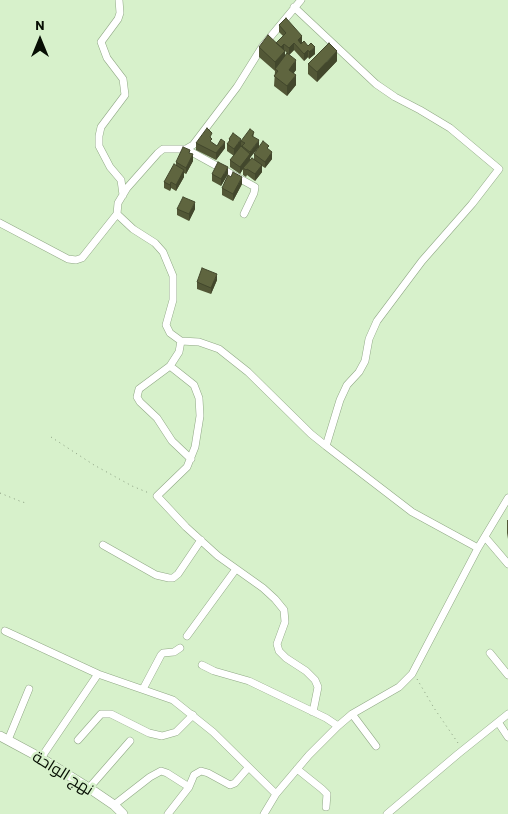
<!DOCTYPE html>
<meta charset="utf-8">
<style>
body{margin:0}
#map{position:relative;width:508px;height:814px;overflow:hidden;background:#d7f1cb;font-family:Barlow,sans-serif}
canvas{display:block}
.north{position:absolute;left:15px;top:15px;width:50px;height:50px;-webkit-text-stroke:4px #d7f1cb;paint-order:stroke;rotate:0deg;font-size:14px;font-weight:700;line-height:20px;text-align:center;color:#070f04}
.north::after{content:'';display:block;margin:auto;width:18px;height:22px;background:#070f04;clip-path:polygon(50% 0,100% 100%,50% 72%,0 100%)}
</style>
<div id="map">
<canvas width="508" height="814"></canvas>
<div class="north">N</div>
</div>
<script>
const ctx = document.querySelector('canvas').getContext('2d');
ctx.lineJoin = 'round';
const poly = rows => new Path2D(rows.map(r => 'M' + r).join(''));
function trace(path, color, width, dash) { ctx.strokeStyle = color; ctx.lineWidth = width; ctx.lineCap = dash ? 'butt' : 'round'; ctx.setLineDash(dash || []); ctx.stroke(path); }
function paint(path, color) { ctx.fillStyle = color; ctx.fill(path, 'evenodd'); }
function label(font, color, halo, rows, align = 'center') {
  ctx.font = font + ' Barlow,Cairo,sans-serif'; ctx.lineWidth = 5; ctx.setLineDash([]); ctx.textBaseline = 'middle'; ctx.strokeStyle = halo; ctx.fillStyle = color; for (const [text, x, y, turn = 0] of rows) {
    ctx.save(); ctx.translate(x, y); ctx.rotate((+turn || 0) * Math.PI / 180); ctx.textAlign = isNaN(turn) ? turn : align; if (halo) ctx.strokeText(text, 0, 0); ctx.fillText(text, 0, 0); ctx.restore();
  }
}
const path = poly([
 [51,437,94,465,132,486,149,493],
 [0,493,22,502,27,503],
 [417,679,434,708,458,743]
]);
const minor = poly([
 [119,0,120,13,118,19,101,42,107,58,123,79,125,95,101,127,99,136,99,146,110,167,121,180,123,195],
 [294,7,376,84,395,97,420,110,450,128,499,169,472,204,422,261,377,321,369,339,365,361,359,372,347,385,340,400,326,446,412,512,478,548],
 [186,149,255,187,254,193,244,214],
 [117,214,133,229,155,243,163,252,173,276,173,300,166,325,170,333,181,341,179,352,170,366,139,389,137,397,140,402,157,418,172,441,191,459],
 [0,223,68,259,76,260,82,258,117,214,118,203,127,188,158,153,163,149,186,149,193,145,237,87,262,47,301,0],
 [181,341,199,342,219,349,248,372,311,434,326,446],
 [170,366,194,385,199,398,200,416,195,447,187,467,157,496,186,527,218,556,263,588,275,599,284,610,285,622,277,644,279,651,286,658,306,671,315,680,318,687,313,712],
 [485,537,508,564],
 [103,545,156,575,169,578,173,578,178,574,201,540],
 [5,631,98,674,173,700,213,732,276,794],
 [187,636,236,569],
 [490,653,508,675],
 [202,665,214,671,249,681,326,718,338,726],
 [143,689,161,655,163,653,174,652,180,648],
 [352,714,376,746],
 [498,722,508,737],
 [8,740,29,689],
 [78,740,101,714,111,714,149,733,162,736,176,732,193,715],
 [41,758,98,674],
 [297,769,322,789,327,794,326,807],
 [89,788,130,741],
 [114,805,150,777,161,771,167,773,189,787,194,775,201,771,208,773,230,785,235,783,248,768],
 [168,814,189,787],
 [264,814,276,794,309,755,338,726,352,714,399,687,412,674,478,548,508,498],
 [387,814,458,754,508,714]
]);
const tertiary = poly([
 [0,736,41,758,89,788,114,805,123,814]
]);
const wall = poly([
 [279,25,302,42,315,54,309,59,308,57,304,61,294,50,289,55,296,70,293,73,296,85,287,96,274,86,275,71,259,57,259,47,276,43,283,36,279,32],
 [284,50,287,53,285,56],
 [337,61,317,82,308,74,308,64],
 [254,132,250,160,254,159,254,154,269,150,272,159,265,168,262,166,262,172,255,181,247,175,246,177,243,175,243,169,240,174,230,167,230,160,234,156,227,151,227,144,229,143,229,139,241,146,241,147,241,141],
 [196,143,212,143,217,146,225,148,216,160,196,150],
 [190,153,193,161,186,174,184,173,184,177,176,191,171,188,170,191,164,188,164,182,176,165,176,162],
 [212,174,228,174,221,186,212,181],
 [242,184,233,201,222,195,222,188],
 [177,209,195,209,189,221,177,215],
 [217,280,211,294,197,289,197,282],
 [507,520,508,520,508,539,507,533]
]);
const shadedWall = poly([
 [302,36,302,42,298,47,298,40],
 [294,43,294,50,289,55,289,48],
 [284,44,284,50,280,47],
 [315,47,315,54,309,59,309,52],
 [308,50,308,57,304,61,304,54],
 [285,51,285,61,275,69,275,72,275,62],
 [337,51,337,61,317,82,317,72],
 [296,60,296,70,289,80,289,70],
 [296,75,296,85,287,96,287,86],
 [241,139,241,146,234,156,234,149],
 [259,140,259,147,250,158,250,152],
 [225,142,225,148,216,160,216,153],
 [272,152,272,159,265,168,265,162],
 [193,154,193,161,186,174,186,168],
 [250,154,250,160,243,168,243,169,240,174,240,167],
 [262,165,262,172,255,181,255,174],
 [228,167,228,174,221,186,221,179],
 [184,170,184,177,176,191,176,185],
 [242,177,242,184,233,201,233,194],
 [171,182,171,188,170,191,170,185],
 [195,202,195,209,189,221,189,214],
 [217,274,217,280,211,294,211,288]
]);
const building = poly([
 [286,18,302,36,298,40,301,44,304,41,308,46,311,43,315,47,309,52,308,50,304,54,294,43,289,48,284,44,281,47,276,43,286,33,279,25,286,18],
 [268,35,285,51,275,62,259,47,268,35],
 [329,43,337,51,317,72,308,64,329,43],
 [287,53,296,60,289,70,296,75,287,86,274,76,278,71,275,69,287,53],
 [207,128,212,133,210,137,212,139,210,141,217,146,221,139,225,142,216,153,196,143,207,128],
 [250,129,254,132,252,136,259,140,250,152,242,146,245,143,241,141,250,129],
 [233,133,241,139,234,149,227,144,230,140,229,139,233,133],
 [263,141,269,146,267,148,272,152,265,162,254,154,263,141],
 [241,146,250,154,240,167,230,160,241,146],
 [183,147,190,150,189,153,193,154,186,168,176,162,183,147],
 [252,158,262,165,255,174,247,169,246,170,243,168,252,158],
 [218,162,228,167,221,179,212,174,218,162],
 [174,164,184,170,176,185,171,182,170,185,164,182,174,164],
 [233,172,242,177,233,194,222,188,228,175,231,177,233,172],
 [183,197,195,202,189,214,177,209,183,197],
 [202,268,217,274,211,288,197,282,202,268]
]);
const streetNames = [
 ["نهج الواحة",63,773,32]
];
trace(minor, '#90a885', 8);
trace(tertiary, '#90a885', 10);
trace(path, '#889b7f', 1, [1, 4]);
trace(minor, '#fff', 7);
trace(tertiary, '#fff', 9);
paint(wall, '#525736');
paint(shadedWall, '#42472c');
paint(building, '#5f653f');
trace(building, '#42472c', 1);
label('16px', '#070f04', '#d7f1cb', streetNames);
</script>
